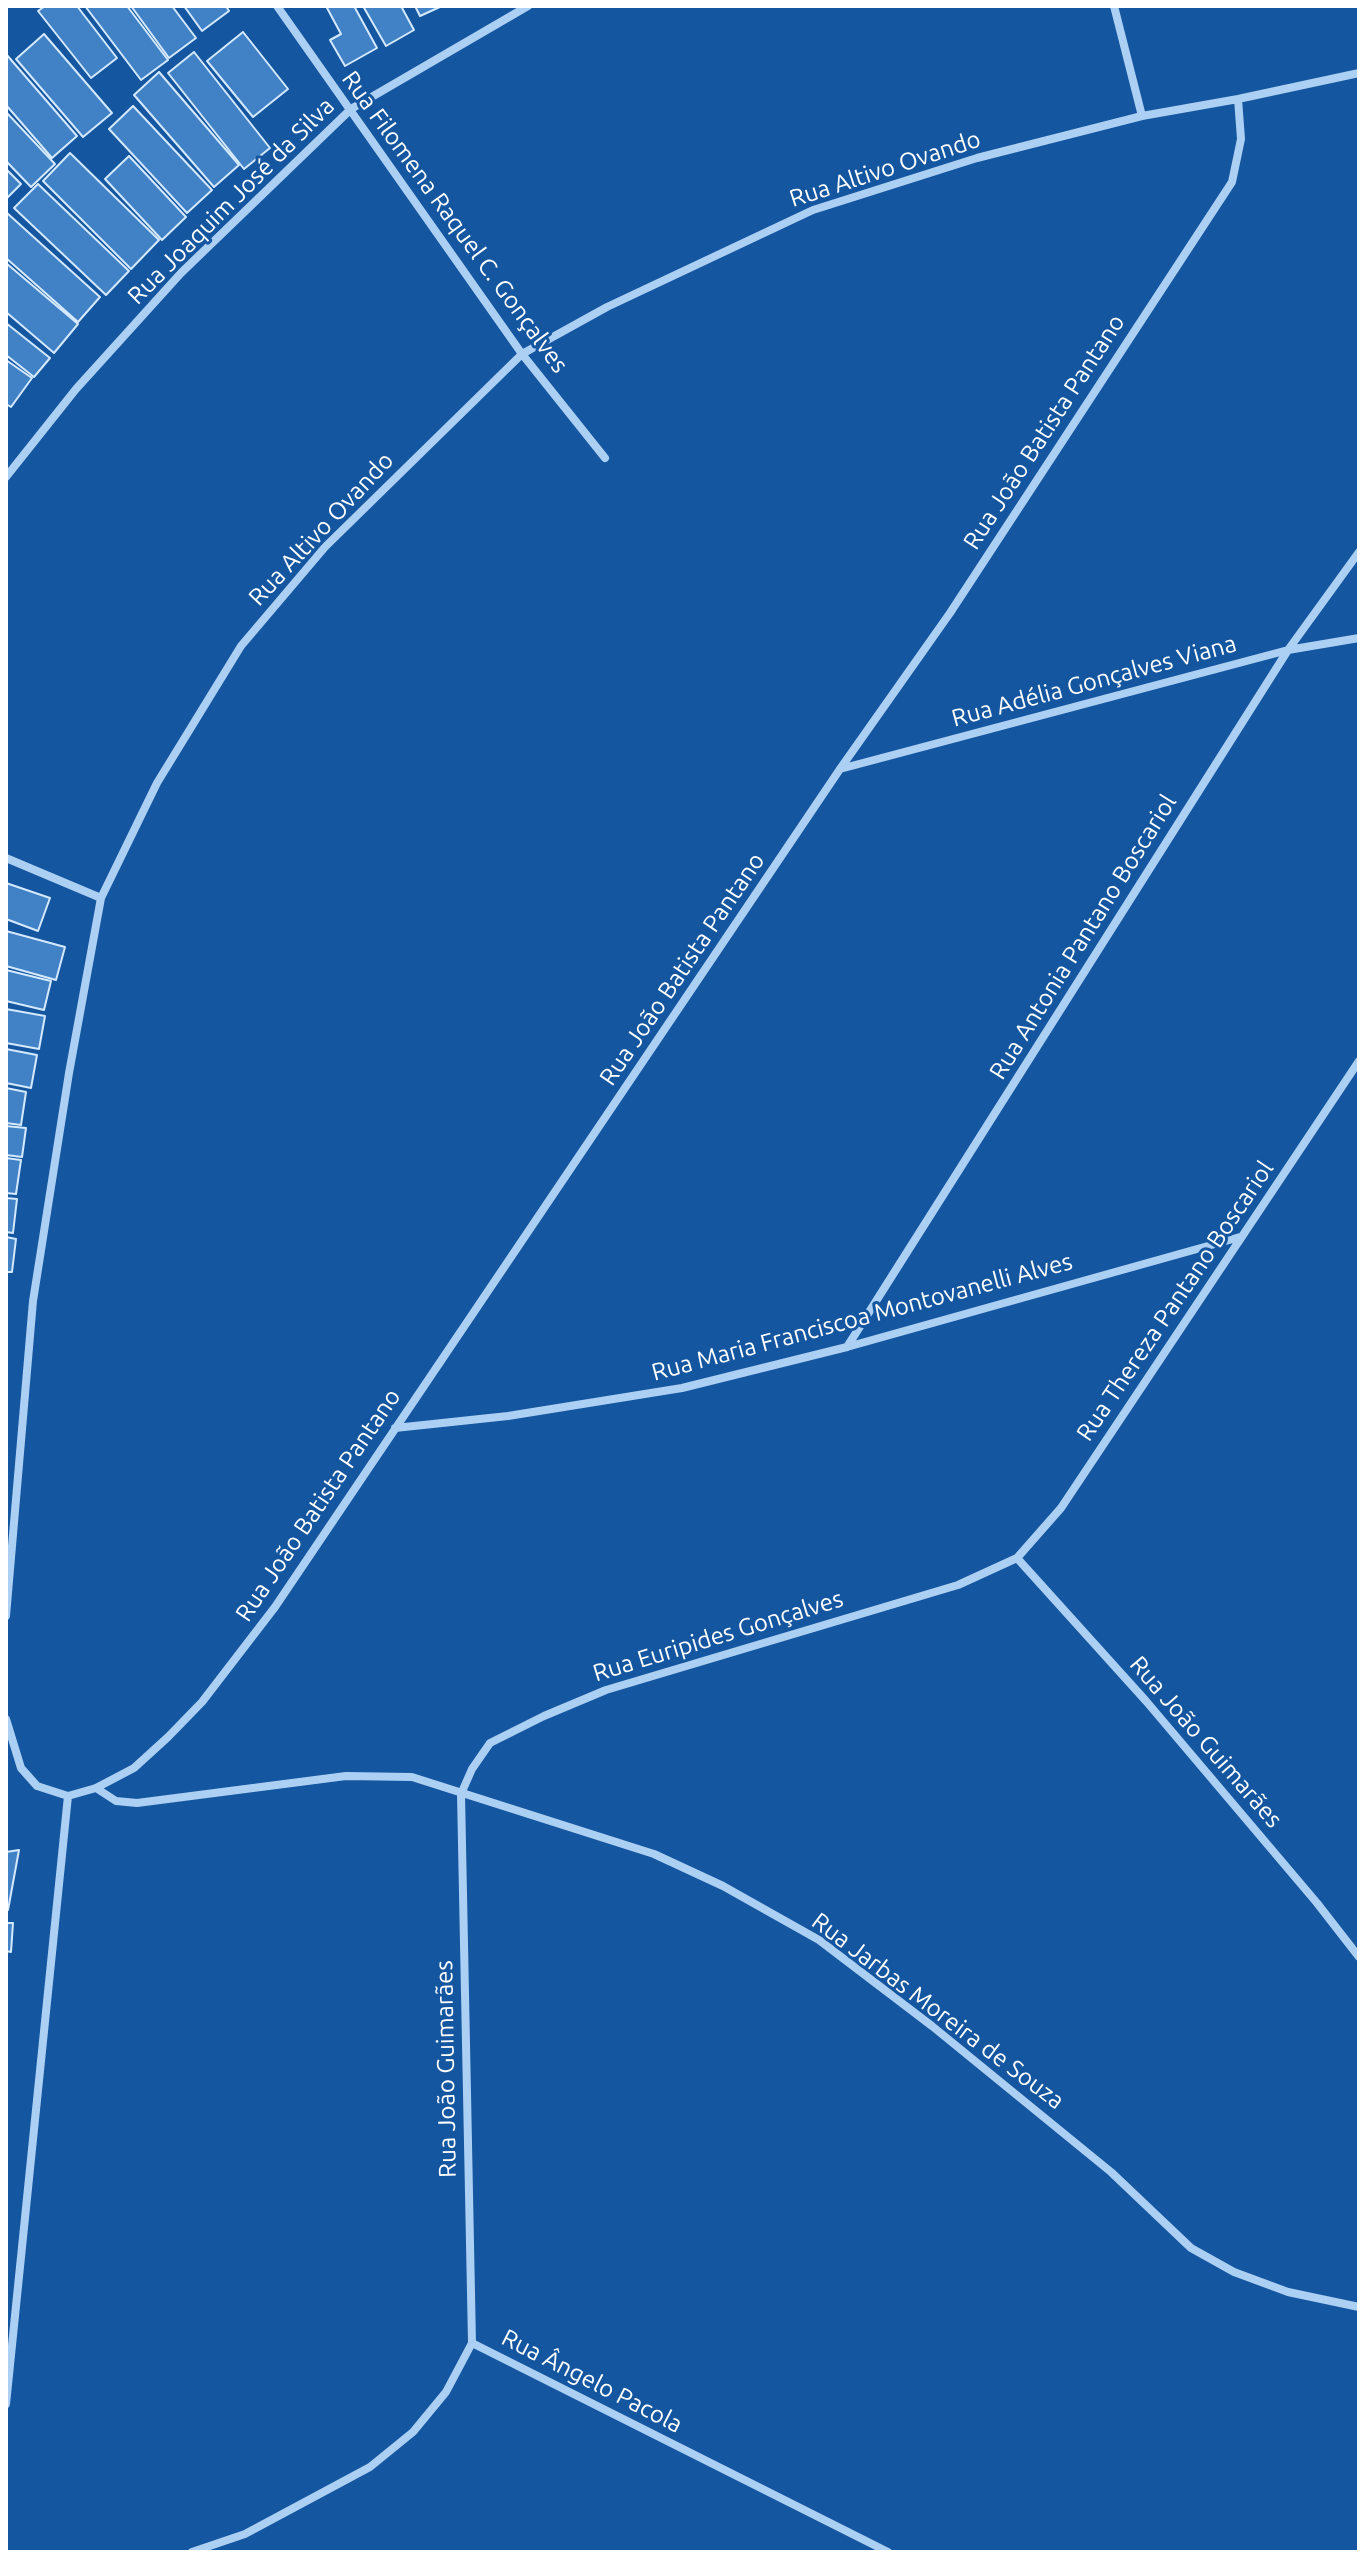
<!DOCTYPE html>
<meta charset="utf-8">
<style>
body{margin:0}
#map{position:relative;width:1365px;height:2558px;overflow:hidden;background:#14569f;font-family:Ubuntu,sans-serif}
canvas{display:block}
.frame{position:absolute;inset:0;border:8px solid #fff;pointer-events:none}
</style>
<div id="map">
<canvas width="1365" height="2558"></canvas>
<div class="frame"></div>
</div>
<script>
const ctx = document.querySelector('canvas').getContext('2d');
ctx.lineJoin = 'round';
function paint(path, color) { ctx.fillStyle = color; ctx.fill(path, 'evenodd'); }
const poly = rows => new Path2D(rows.map(r => 'M' + r).join(''));
function trace(path, color, width, dash) { ctx.strokeStyle = color; ctx.lineWidth = width; ctx.lineCap = dash ? 'butt' : 'round'; ctx.setLineDash(dash || []); ctx.stroke(path); }
function label(font, color, halo, rows, align = 'center') {
  ctx.font = font + ' Ubuntu,sans-serif'; ctx.lineWidth = 6; ctx.setLineDash([]); ctx.textBaseline = 'middle'; ctx.strokeStyle = halo; ctx.fillStyle = color; for (const [text, x, y, turn = 0] of rows) {
    ctx.save(); ctx.translate(x, y); ctx.rotate((+turn || 0) * Math.PI / 180); ctx.textAlign = isNaN(turn) ? turn : align; if (halo) ctx.strokeText(text, 0, 0); ctx.fillText(text, 0, 0); ctx.restore();
  }
}
const building = poly([
 [45,6,77,6,117,58,91,78,38,11,45,6],
 [85,6,127,6,168,60,141,80,85,6],
 [131,6,172,6,196,38,169,58,131,6],
 [184,6,226,6,229,11,202,31,184,6],
 [326,6,354,6,377,48,345,66,330,40,341,34,326,6],
 [363,6,401,6,414,30,386,46,363,6],
 [415,6,442,6,420,16,415,6],
 [243,32,288,89,253,117,207,61,243,32],
 [44,34,112,113,83,137,16,59,44,34],
 [194,52,270,148,244,169,168,73,194,52],
 [6,54,77,136,52,158,6,105,6,54],
 [159,72,239,165,214,187,134,95,159,72],
 [133,106,212,190,187,213,109,129,133,106],
 [6,112,55,164,31,187,6,161,6,112],
 [70,153,159,240,131,269,43,181,70,153],
 [129,156,186,217,162,240,105,179,129,156],
 [6,169,21,184,6,199,6,169],
 [38,184,129,271,106,295,14,208,38,184],
 [7,213,100,297,78,322,6,258,7,213],
 [6,263,78,324,54,353,6,312,6,263],
 [6,323,50,358,34,377,6,355,6,323],
 [6,360,32,378,11,407,6,404,6,360],
 [6,883,50,898,38,931,6,919,6,883],
 [6,931,65,947,56,980,6,966,6,931],
 [6,970,51,981,44,1010,6,1001,6,970],
 [6,1009,45,1016,39,1049,6,1043,6,1009],
 [6,1049,37,1055,31,1088,6,1083,6,1049],
 [6,1088,26,1092,21,1125,6,1123,6,1088],
 [6,1126,26,1128,22,1157,6,1155,6,1126],
 [6,1158,21,1160,16,1194,6,1193,6,1158],
 [6,1198,17,1199,13,1233,6,1232,6,1198],
 [6,1237,16,1239,12,1272,6,1272,6,1237],
 [19,1850,8,1910,6,1910,6,1852,19,1850],
 [6,1923,13,1923,11,1952,6,1951,6,1923]
]);
const minor = poly([
 [277,6,522,354,605,458],
 [1114,6,1142,116],
 [6,477,76,389,181,273,351,109,528,6],
 [840,769,1288,650,1359,638],
 [6,858,101,898],
 [847,1347,1288,650,1359,552],
 [395,1428,508,1416,682,1388,847,1347,1240,1237],
 [1017,1558,1146,1701,1317,1903,1359,1957],
 [6,1616,33,1301,69,1073,101,898,157,783,241,646,325,547,522,354,607,307,813,210,977,158,1142,116,1238,99,1359,73],
 [6,1719,21,1768,37,1786,68,1796],
 [96,1788,116,1801,137,1803,346,1776,412,1777,654,1854,723,1886,819,1940,932,2026,1111,2172,1191,2248,1234,2272,1288,2292,1359,2307],
 [68,1796,96,1788,134,1768,168,1737,202,1702,275,1607,840,769,950,613,1232,182,1241,139,1238,99],
 [472,2343,888,2552],
 [6,2404,68,1796],
 [192,2552,245,2534,370,2467,413,2432,446,2392,472,2343,461,1794,472,1769,490,1743,544,1716,606,1690,958,1585,1017,1558,1061,1508,1359,1061]
]);
const streetNames = [
 ["Rua Altivo Ovando",885,169,-18],
 ["Rua Joaquim José da Silva",231,201,-45],
 ["Rua Filomena Raquel C. Gonçalves",455,222,54],
 ["Rua João Batista Pantano",1044,432,-57],
 ["Rua Altivo Ovando",321,529,-47],
 ["Rua Adélia Gonçalves Viana",1094,681,-15],
 ["Rua Antonia Pantano Boscariol",1083,937,-58],
 ["Rua João Batista Pantano",682,969,-56],
 ["Rua Thereza Pantano Boscariol",1175,1301,-56],
 ["Rua Maria Franciscoa Montovanelli Alves",862,1317,-15],
 ["Rua João Batista Pantano",318,1505,-56],
 ["Rua Euripides Gonçalves",718,1636,-17],
 ["Rua João Guimarães",1206,1742,49],
 ["Rua Jarbas Moreira de Souza",938,2011,37],
 ["Rua João Guimarães",446,2069,-91],
 ["Rua Ângelo Pacola",592,2381,27]
];
paint(building, '#4182c6');
trace(building, '#d4e9fd', 2);
trace(minor, '#accff4', 8);
label('24px', '#fff', '#14569f', streetNames);
</script>
